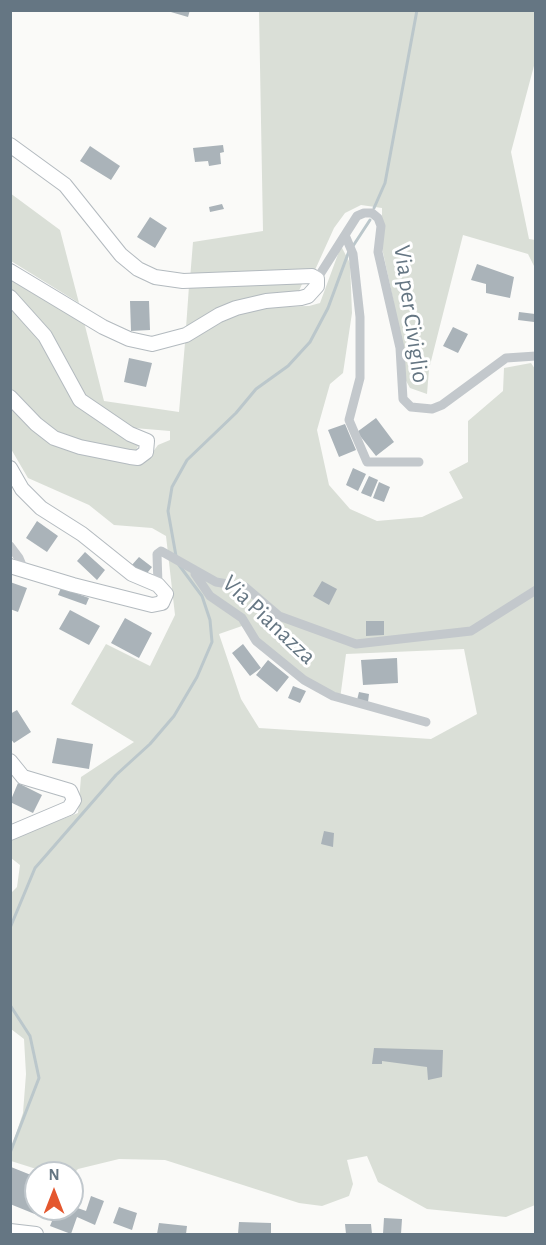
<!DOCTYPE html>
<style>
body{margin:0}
#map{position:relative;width:546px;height:1245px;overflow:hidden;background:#fafaf8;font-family:"Alegreya Sans",sans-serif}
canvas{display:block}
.frame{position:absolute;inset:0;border:12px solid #657683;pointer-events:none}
.north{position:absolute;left:24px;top:1161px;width:60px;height:60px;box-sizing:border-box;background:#fff;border:2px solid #c1c8cd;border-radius:50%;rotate:0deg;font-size:16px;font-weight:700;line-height:24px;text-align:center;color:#657683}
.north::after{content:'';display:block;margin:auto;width:21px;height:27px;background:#e4572e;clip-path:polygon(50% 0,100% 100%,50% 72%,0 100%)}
</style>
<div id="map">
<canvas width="546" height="1245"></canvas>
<div class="frame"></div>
<div class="north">N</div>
</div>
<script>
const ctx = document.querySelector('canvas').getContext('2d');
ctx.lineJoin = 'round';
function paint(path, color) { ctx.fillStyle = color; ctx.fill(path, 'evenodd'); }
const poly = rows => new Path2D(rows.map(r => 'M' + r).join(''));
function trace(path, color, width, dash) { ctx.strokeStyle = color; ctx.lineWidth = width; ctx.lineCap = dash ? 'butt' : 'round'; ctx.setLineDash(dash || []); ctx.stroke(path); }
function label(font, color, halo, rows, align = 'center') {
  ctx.font = font + ' "Alegreya Sans",sans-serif'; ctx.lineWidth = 6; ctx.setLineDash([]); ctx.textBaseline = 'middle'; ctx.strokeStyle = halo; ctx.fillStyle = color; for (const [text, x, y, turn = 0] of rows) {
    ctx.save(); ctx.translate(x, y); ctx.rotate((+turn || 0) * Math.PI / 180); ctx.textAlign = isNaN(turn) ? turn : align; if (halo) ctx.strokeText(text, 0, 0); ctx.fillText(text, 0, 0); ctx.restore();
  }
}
const green = poly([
 [259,11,535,11,535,62,511,152,529,239,535,240,535,268,528,254,463,235,429,369,427,394,410,388,405,379,393,299,382,248,382,208,361,205,345,213,334,228,315,270,190,279,193,242,263,231],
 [10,193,60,230,79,303,11,261],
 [341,246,350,263,352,313,343,373,330,384,317,430,329,485,350,509,377,521,422,517,463,498,449,472,468,462,468,421,503,391,504,368,531,363,535,369,535,1205,506,1217,427,1209,378,1182,367,1156,347,1160,353,1184,349,1196,322,1206,299,1203,165,1160,119,1159,78,1169,72,1175,49,1173,11,1161,11,1149,23,1113,26,1074,24,1039,11,1029,11,893,17,887,20,865,11,858,11,839,78,813,81,777,134,742,71,704,106,644,150,666,175,615,166,536,152,528,114,525,89,505,28,478,11,449,10,400,44,434,149,457,158,445,170,440,170,431,134,428,118,420,86,396,54,338,11,291,11,275,83,318,104,401,179,412,185,343,213,324,253,307,309,306,320,303],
 [242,626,259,649,340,699,346,654,464,649,477,714,431,739,259,728,241,699,219,634],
 [299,282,302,284,299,291,186,328,189,286],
 [10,301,42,338,77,399,139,444,136,450,133,452,104,449,55,433,39,421,11,388]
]);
const stream = poly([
 [374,208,385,183,417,10],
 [353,246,370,220],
 [176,556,168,511,172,487,187,460,236,413,256,389,288,366,310,342,328,308,349,251],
 [10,928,35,868,116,775,150,744,174,716,197,677,212,642,210,620,202,596,179,565],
 [10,1005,30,1036,39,1078,10,1153]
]);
const building = poly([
 [164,10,190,10,188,17],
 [223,145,224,152,220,153,221,164,209,166,208,161,195,162,193,148],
 [90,146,120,166,111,180,80,161],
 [222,204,224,209,210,212,209,207],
 [150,217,167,228,155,248,137,237],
 [477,264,514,277,510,298,486,293,486,284,471,280],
 [130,301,149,301,150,330,131,331],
 [519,312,535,314,534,322,518,320],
 [453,327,468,334,458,353,443,346],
 [129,358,152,363,146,387,124,382],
 [376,418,394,442,376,456,357,432],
 [345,424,356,450,339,457,328,430],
 [353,468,366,474,358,491,346,485],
 [369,476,378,480,371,497,361,493],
 [379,482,390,487,384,502,373,498],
 [37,521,58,536,47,552,26,538],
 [85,552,105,570,97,580,77,561],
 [139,557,152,567,144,577,131,566],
 [322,581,337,589,329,605,313,596],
 [10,582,27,588,18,612,10,609],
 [61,588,89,598,86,605,58,595],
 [70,610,100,626,89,645,59,629],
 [125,618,152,633,139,658,111,643],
 [366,621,384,621,384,635,366,636],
 [243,644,261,668,250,676,232,653],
 [397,658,398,683,363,685,361,660],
 [268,660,289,677,277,692,256,675],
 [293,686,306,691,300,703,288,698],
 [359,692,369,694,368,702,357,700],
 [17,710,31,732,14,743,10,738,10,714],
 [57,738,93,744,89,769,52,763],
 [18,783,42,795,33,813,10,802],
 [324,831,334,833,333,847,321,844],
 [374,1048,443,1050,442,1077,428,1080,427,1067,382,1061,382,1064,372,1064],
 [11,1167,36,1177,36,1195,33,1194,31,1201,36,1203,36,1209,57,1209,67,1215,72,1206,86,1211,91,1196,104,1201,95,1225,77,1217,71,1234,50,1226,52,1221,10,1204],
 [119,1207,137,1213,132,1230,113,1223],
 [384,1218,402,1219,401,1234,383,1234],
 [239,1222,271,1223,271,1234,238,1234],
 [159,1223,187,1226,186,1234,157,1234],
 [345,1224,371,1224,372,1234,346,1234]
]);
const street = poly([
 [345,235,353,254,360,317,360,378,349,420,367,462,419,462],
 [317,279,357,216,364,213,372,213,378,218,381,226,378,252,400,348,403,399,411,407,432,409,442,405,506,358,536,356],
 [10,546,19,558,24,570],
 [195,574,210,596,242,618,256,641,304,680,333,696,426,722],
 [158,585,157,554,161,551,216,582,245,587,279,616,356,644,471,631,536,590]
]);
const secondary = poly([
 [10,145,65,185,121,255,138,269,155,277,183,281,312,276,317,279,317,286,308,296,301,298,266,301,236,308,219,315,186,335,152,344,129,339,103,327,10,271],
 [10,297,45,336,80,400,130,434,147,441,146,452,138,458,130,457,80,447,54,438,36,424,10,397],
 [10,468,22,489,41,508,82,534,132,574,158,585,166,594,162,603,152,605,73,585,10,566],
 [10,761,23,777,70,791,74,800,69,808,10,833],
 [10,1231,36,1234]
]);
const streetNames = [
 ["Via per Civiglio",411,314,82],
 ["Via Pianazza",269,620,43]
];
paint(green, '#dadfd7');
trace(stream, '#bbc7cb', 3);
paint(building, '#aab3b9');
trace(secondary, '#b3babf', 16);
trace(street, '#c3c8cc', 9);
trace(secondary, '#fff', 14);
label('24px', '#657683', '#fff', streetNames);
</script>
